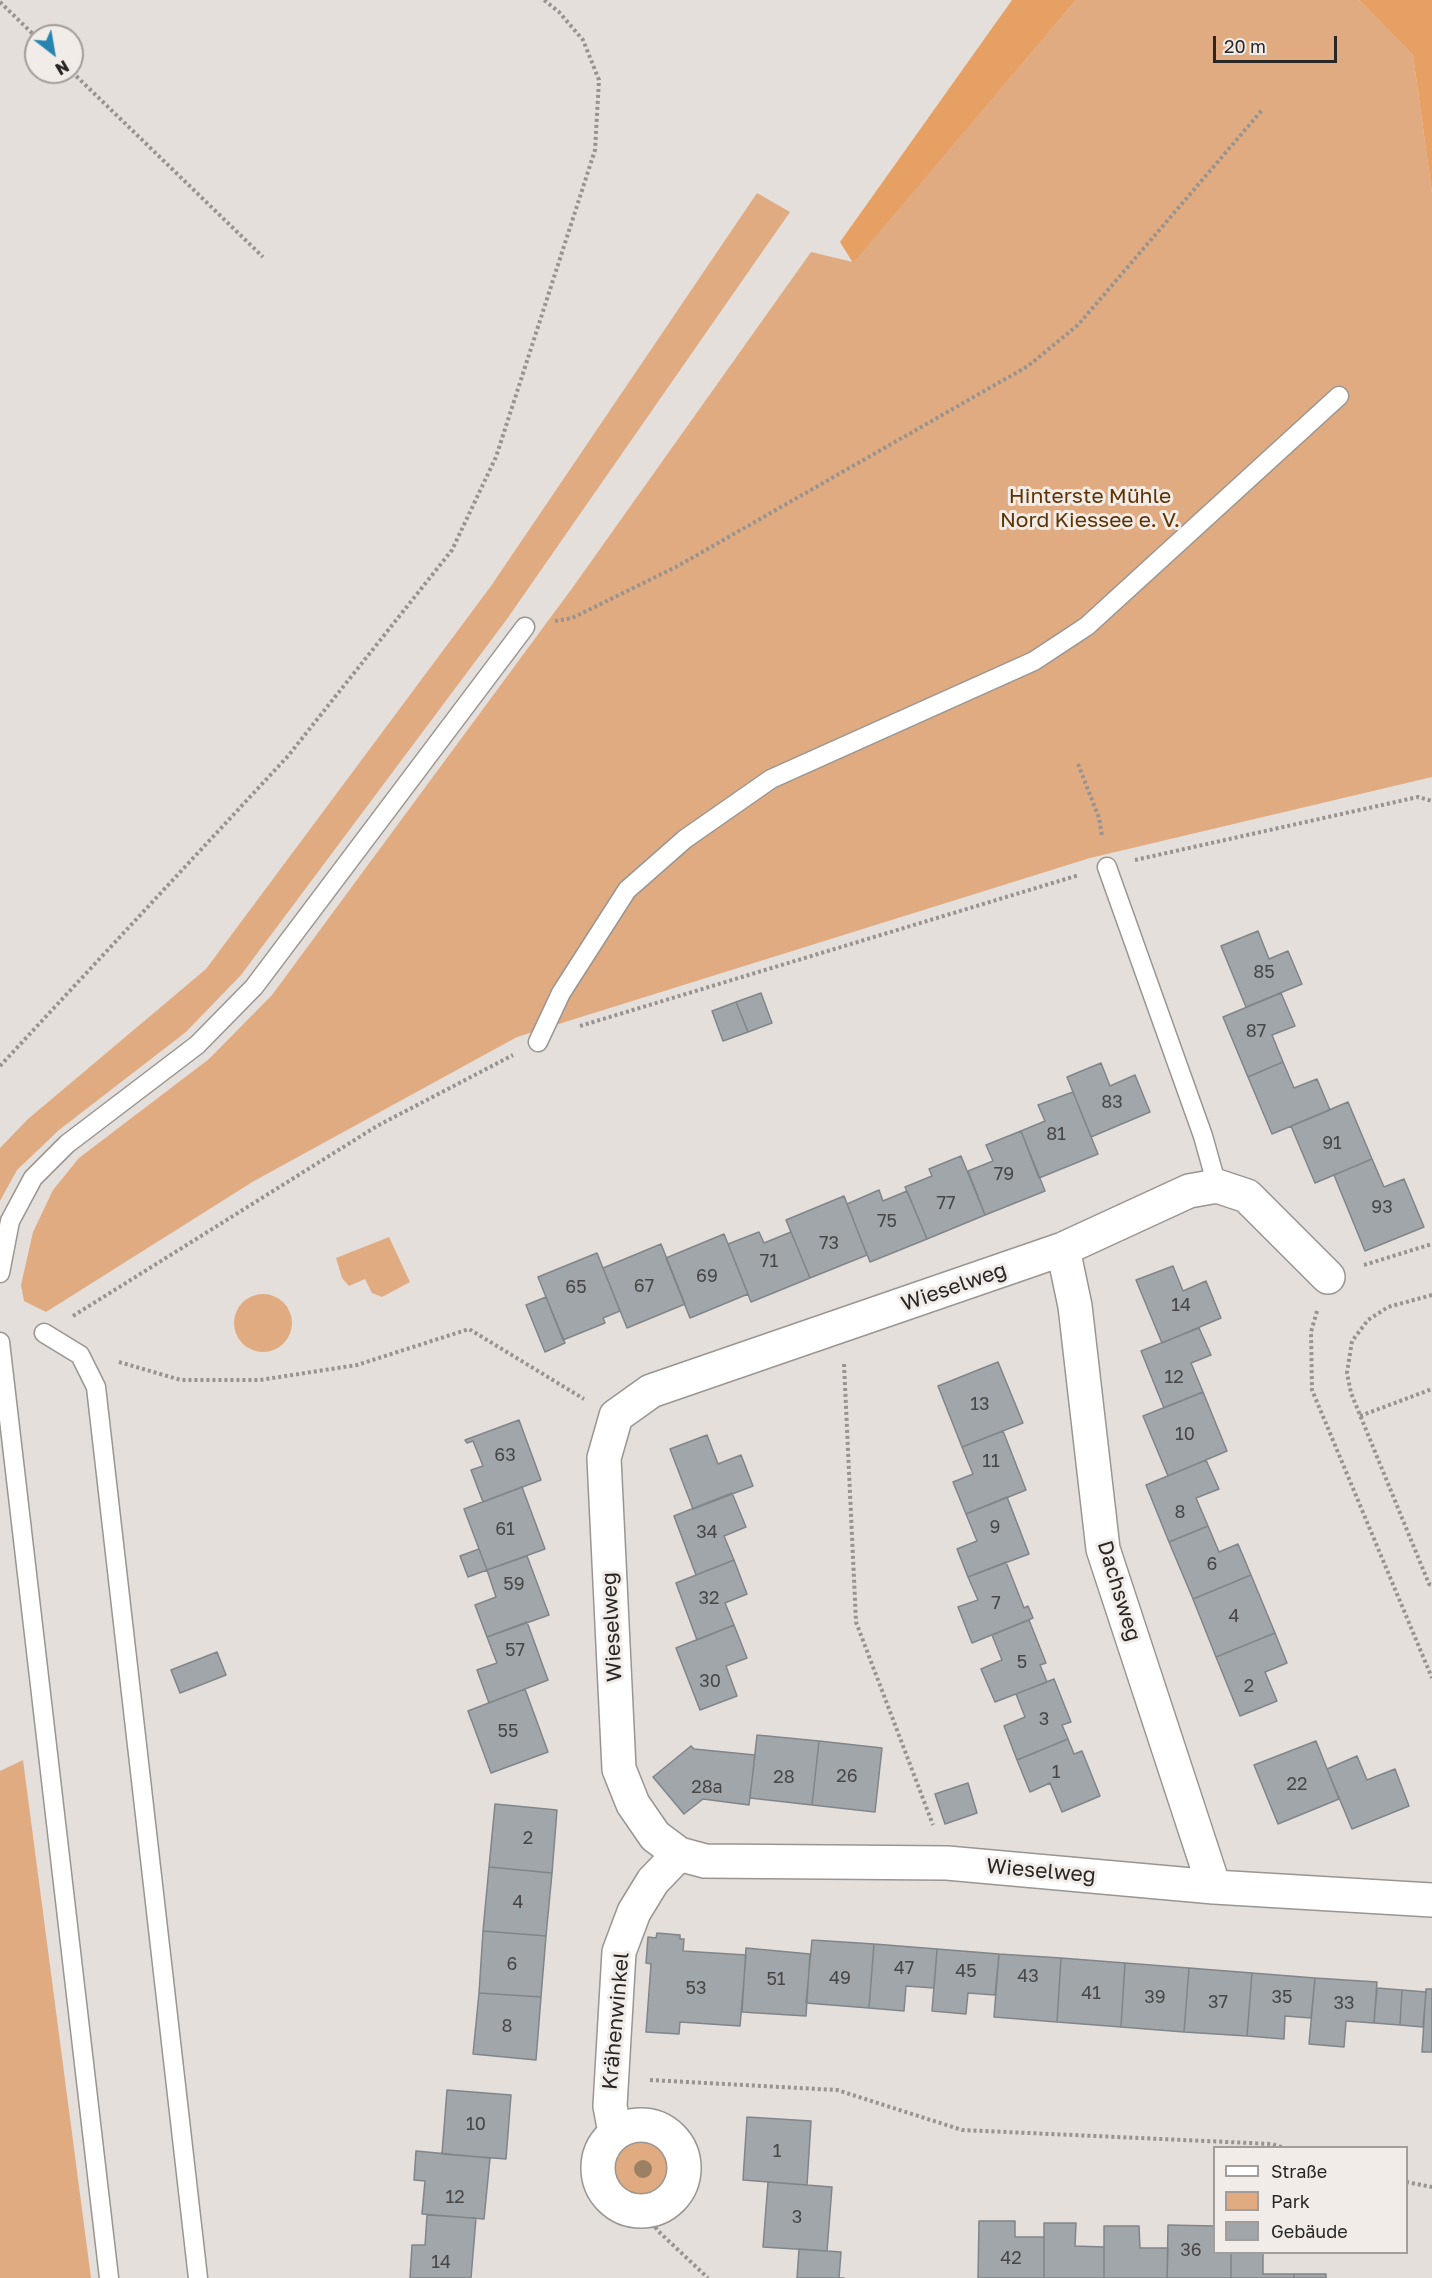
<!DOCTYPE html>
<meta charset="utf-8">
<style>
body{margin:0}
#map{position:relative;width:1432px;height:2278px;overflow:hidden;background:#e4dfdb;font-family:"Golos Text",sans-serif}
canvas{display:block}
.legend{position:absolute;left:1213px;top:2146px;width:195px;height:108px;box-sizing:border-box;background:#f1ece8;border:2px solid #a19d9a;margin:0;padding:8px 10px;list-style:none;font-size:18px;color:#292726}
.legend li{display:flex;align-items:center;gap:12px;height:30px}
.legend b{width:30px;border:2px solid #a19d9a}
.north{position:absolute;left:24px;top:24px;width:60px;height:60px;box-sizing:border-box;background:#f1ece8;border:2px solid #a19d9a;border-radius:50%;rotate:149deg;font-size:16px;font-weight:700;line-height:24px;text-align:center;color:#292726}
.north::after{content:'';display:block;margin:auto;width:21px;height:27px;background:#2784b0;clip-path:polygon(50% 0,100% 100%,50% 72%,0 100%)}
.scale{position:absolute;left:1213px;top:36px;width:124px;height:27px;box-sizing:border-box;border:3px solid #292726;border-top:0;padding-left:8px;font-size:18px;line-height:21px;white-space:nowrap;color:#292726;-webkit-text-stroke:4px #f1ece8;paint-order:stroke}
</style>
<div id="map">
<canvas width="1432" height="2278"></canvas>
<ul class="legend">
<li><b style="height:8px;background:#fff"></b>Straße</li>
<li><b style="height:16px;background:#e0ab81"></b>Park</li>
<li><b style="height:16px;background:#a0a6a9"></b>Gebäude</li>
</ul>
<div class="north">N</div>
<div class="scale">20 m</div>
</div>
<script>
const ctx = document.querySelector('canvas').getContext('2d');
ctx.lineJoin = 'round';
function paint(path, color) { ctx.fillStyle = color; ctx.fill(path, 'evenodd'); }
const poly = rows => new Path2D(rows.map(r => 'M' + r).join(''));
function trace(path, color, width, dash) { ctx.strokeStyle = color; ctx.lineWidth = width; ctx.lineCap = dash ? 'butt' : 'round'; ctx.setLineDash(dash || []); ctx.stroke(path); }
function label(font, color, halo, rows, align = 'center') {
  ctx.font = font + ' "Golos Text",sans-serif'; ctx.lineWidth = 6; ctx.setLineDash([]); ctx.textBaseline = 'middle'; ctx.strokeStyle = halo; ctx.fillStyle = color; for (const [text, x, y, turn = 0] of rows) {
    ctx.save(); ctx.translate(x, y); ctx.rotate((+turn || 0) * Math.PI / 180); ctx.textAlign = isNaN(turn) ? turn : align; if (halo) ctx.strokeText(text, 0, 0); ctx.fillText(text, 0, 0); ctx.restore();
  }
}
const green = poly([
 [1076,0,1359,0,1413,55,1432,193,1432,777,1090,858,517,1037,254,1181,46,1312,24,1301,21,1285,33,1232,53,1190,79,1158,209,1059,272,995,573,587,811,252,853,262],
 [757,193,790,212,507,619,241,975,186,1032,59,1130,17,1170,0,1201,0,1148,28,1119,206,969,491,586],
 [389,1237,410,1282,382,1297,372,1293,365,1279,349,1286,342,1278,336,1258],
 '234 1323a29 29 0 1 1 58 0a29 29 0 1 1-58 0Z',
 [23,1760,91,2278,0,2278,0,1771],
 '611 2168a30 30 0 1 1 60 0a30 30 0 1 1-60 0Z'
]);
const forest = poly([
 [1012,0,1076,0,853,263,840,242],
 [1359,0,1432,0,1432,193,1413,55]
]);
const building = poly([
 [1258,931,1269,959,1288,951,1302,984,1246,1007,1221,946,1258,931],
 [761,993,772,1023,748,1032,736,1002,761,993],
 [1281,993,1295,1026,1272,1035,1283,1062,1248,1077,1223,1017,1281,993],
 [736,1002,748,1032,723,1041,712,1011,736,1002],
 [1283,1062,1294,1088,1317,1079,1330,1110,1272,1134,1248,1077,1283,1062],
 [1101,1063,1110,1086,1135,1075,1150,1112,1091,1137,1067,1077,1101,1063],
 [1073,1092,1098,1154,1039,1178,1021,1131,1045,1121,1038,1105,1073,1092],
 [1348,1102,1372,1159,1315,1183,1291,1126,1348,1102],
 [1021,1131,1045,1191,985,1215,968,1171,993,1161,986,1145,1021,1131],
 [961,1156,985,1215,927,1239,905,1187,932,1176,929,1169,961,1156],
 [1372,1159,1384,1187,1404,1179,1424,1227,1365,1251,1334,1175,1372,1159],
 [879,1190,883,1201,907,1191,927,1239,870,1262,847,1204,879,1190],
 [844,1196,867,1255,810,1278,786,1220,844,1196],
 [759,1232,764,1243,791,1232,810,1278,751,1302,728,1244,759,1232],
 [724,1234,748,1294,690,1318,666,1258,724,1234],
 [661,1244,685,1304,627,1328,603,1268,661,1244],
 [597,1253,620,1311,603,1318,605,1323,563,1340,538,1277,597,1253],
 [1173,1266,1183,1291,1206,1281,1221,1318,1162,1343,1136,1280,1173,1266],
 [546,1297,565,1343,545,1352,526,1305,546,1297],
 [1199,1328,1211,1355,1191,1363,1203,1392,1164,1408,1141,1351,1199,1328],
 [998,1362,1023,1423,962,1447,938,1386,998,1362],
 [1203,1392,1227,1451,1168,1476,1143,1416,1203,1392],
 [519,1420,541,1480,483,1502,471,1470,483,1466,473,1441,467,1443,465,1440,519,1420],
 [1003,1431,1026,1490,966,1514,953,1482,973,1474,962,1447,1003,1431],
 [707,1435,718,1464,741,1455,753,1486,693,1509,670,1449,707,1435],
 [1206,1460,1219,1489,1196,1498,1208,1526,1169,1542,1146,1485,1206,1460],
 [522,1487,545,1549,487,1570,464,1509,522,1487],
 [732,1493,746,1527,724,1536,734,1560,696,1575,674,1516,732,1493],
 [1007,1497,1029,1554,968,1577,957,1549,977,1541,966,1514,1007,1497],
 [1208,1526,1219,1552,1238,1544,1251,1575,1193,1599,1169,1542,1208,1526],
 [479,1549,487,1570,468,1577,460,1556,479,1549],
 [527,1556,549,1615,487,1637,475,1605,496,1597,487,1570,527,1556],
 [734,1560,747,1594,725,1603,734,1625,697,1640,676,1583,734,1560],
 [1006,1562,1024,1608,1028,1606,1033,1618,972,1643,958,1607,978,1600,968,1577,1006,1562],
 [1251,1575,1275,1633,1216,1657,1193,1599,1251,1575],
 [1029,1620,1046,1663,1040,1665,1047,1682,995,1702,981,1669,1002,1660,992,1635,1029,1620],
 [527,1622,548,1680,489,1703,477,1670,497,1663,487,1637,527,1622],
 [734,1625,747,1658,726,1666,737,1696,700,1710,676,1648,734,1625],
 [1275,1633,1287,1663,1265,1672,1277,1701,1240,1716,1216,1657,1275,1633],
 [217,1652,226,1675,180,1693,171,1670,217,1652],
 [1054,1679,1071,1722,1062,1725,1068,1739,1017,1760,1004,1726,1025,1717,1016,1694,1054,1679],
 [525,1689,548,1752,491,1773,468,1711,525,1689],
 [757,1735,819,1741,812,1805,750,1798,757,1735],
 [1068,1739,1074,1754,1082,1751,1100,1796,1062,1812,1050,1783,1030,1792,1017,1760,1068,1739],
 [819,1741,882,1748,875,1812,812,1805,819,1741],
 [1316,1741,1339,1799,1278,1824,1254,1765,1316,1741],
 [691,1746,694,1749,755,1755,749,1805,703,1799,684,1814,653,1777,691,1746],
 [1357,1756,1367,1780,1395,1769,1409,1806,1352,1829,1327,1769,1357,1756],
 [968,1783,977,1813,945,1824,935,1794,968,1783],
 [495,1804,557,1810,552,1873,489,1867,495,1804],
 [489,1867,552,1873,546,1936,483,1931,489,1867],
 [483,1931,546,1936,541,1997,479,1993,483,1931],
 [657,1933,680,1935,680,1939,684,1939,683,1951,746,1955,740,2026,680,2022,679,2034,646,2032,651,1964,646,1963,648,1937,656,1938,657,1933],
 [812,1940,874,1944,869,2008,806,2003,812,1940],
 [874,1944,937,1949,934,1988,906,1986,904,2011,869,2008,874,1944],
 [746,1948,810,1954,806,2016,742,2012,746,1948],
 [937,1949,999,1954,995,1995,968,1993,966,2014,932,2011,937,1949],
 [999,1954,1061,1958,1057,2022,994,2017,999,1954],
 [1061,1958,1125,1963,1121,2027,1057,2022,1061,1958],
 [1125,1963,1189,1968,1184,2032,1121,2027,1125,1963],
 [1189,1968,1252,1973,1247,2036,1184,2032,1189,1968],
 [1252,1973,1315,1978,1311,2018,1285,2016,1284,2039,1247,2036,1252,1973],
 [1315,1978,1377,1982,1374,2023,1346,2021,1344,2047,1309,2044,1315,1978],
 [1377,1988,1402,1990,1400,2025,1374,2023,1377,1988],
 [1426,1989,1432,1989,1432,2052,1422,2052,1426,1989],
 [1402,1990,1426,1992,1423,2027,1400,2025,1402,1990],
 [479,1993,541,1997,536,2060,473,2054,479,1993],
 [447,2090,511,2095,506,2159,442,2154,447,2090],
 [747,2117,811,2121,807,2185,743,2180,747,2117],
 [416,2151,490,2158,484,2219,422,2214,425,2181,414,2180,416,2151],
 [768,2182,832,2187,827,2251,763,2247,768,2182],
 [427,2215,476,2218,471,2278,410,2278,412,2245,425,2245,427,2215],
 [979,2221,1015,2221,1015,2237,1044,2237,1044,2278,978,2278,979,2221],
 [1044,2223,1076,2223,1075,2246,1104,2247,1104,2278,1044,2278,1044,2223],
 [1168,2225,1214,2226,1214,2252,1231,2252,1231,2278,1167,2278,1168,2225],
 [1104,2226,1139,2226,1140,2248,1168,2248,1167,2278,1104,2278,1104,2226],
 [799,2249,841,2252,839,2278,844,2278,797,2278,799,2249],
 [1231,2252,1263,2252,1263,2274,1294,2274,1294,2278,1231,2278,1231,2252],
 [1294,2274,1326,2274,1326,2278,1294,2278,1294,2274]
]);
const path = poly([
 [0,2,36,37],
 [72,72,263,257],
 [555,621,572,618,676,567,1028,366,1078,325,1263,109],
 [1078,764,1099,818,1102,836],
 [1135,860,1418,797,1432,801],
 [580,1026,1079,875],
 [0,1066,288,756,452,550,496,457,595,150,599,80,583,40,559,12,544,0],
 [1364,1265,1432,1244],
 [1432,1295,1388,1307,1368,1320,1352,1341,1347,1373,1351,1393,1429,1584,1432,1585],
 [1317,1311,1311,1332,1312,1390,1432,1678],
 [73,1316,377,1126,513,1055],
 [119,1362,181,1380,260,1380,357,1365,469,1329,584,1399],
 [844,1364,856,1622,933,1825],
 [1360,1416,1432,1389],
 [650,2080,837,2090,962,2130,1272,2144,1284,2148],
 [1406,2182,1432,2187],
 [647,2211,657,2230,708,2278]
]);
const lane = poly([
 [1107,867,1203,1136,1217,1186],
 [538,1042,561,993,627,890,685,839,771,779,1034,661,1087,626,1339,396],
 [0,1273,10,1221,33,1178,67,1144,197,1045,254,987,525,627],
 [44,1333,80,1355,96,1387,198,2278],
 [0,1342,109,2278]
]);
const street = poly([
 [1063,1249,1075,1306,1103,1549,1214,1887],
 [1328,1277,1247,1196,1217,1186,1189,1191,1063,1249,651,1391,616,1416,604,1458,619,1769,633,1804,655,1836,679,1854,705,1861,947,1863,1214,1887,1432,1900],
 '598 2168a43 43 0 1 1 86 0a43 43 0 1 1-86 0Z',
 [615,2133,610,2106,619,1952,634,1912,653,1881,679,1854]
]);
const trees = [
 [643,2169]
];
const numberNames = [
 ["85",1264,972],
 ["87",1256,1031],
 ["83",1112,1102],
 ["81",1056,1134],
 ["91",1332,1143],
 ["79",1004,1174],
 ["77",946,1203],
 ["93",1382,1207],
 ["75",887,1221],
 ["73",829,1243],
 ["71",769,1261],
 ["69",707,1276],
 ["67",644,1286],
 ["65",576,1287],
 ["14",1181,1305],
 ["12",1174,1377],
 ["13",980,1404],
 ["10",1185,1434],
 ["63",505,1455],
 ["11",991,1461],
 ["8",1180,1512],
 ["9",995,1527],
 ["61",505,1529],
 ["34",707,1532],
 ["6",1212,1564],
 ["59",514,1584],
 ["32",709,1598],
 ["7",996,1603],
 ["4",1234,1616],
 ["57",515,1650],
 ["5",1022,1662],
 ["30",710,1681],
 ["2",1249,1686],
 ["3",1044,1719],
 ["55",508,1731],
 ["1",1056,1772],
 ["26",847,1776],
 ["28",784,1777],
 ["22",1297,1784],
 ["28a",707,1787],
 ["2",528,1838],
 ["4",518,1902],
 ["6",512,1964],
 ["47",904,1968],
 ["45",966,1971],
 ["43",1028,1976],
 ["49",840,1978],
 ["51",776,1979],
 ["53",696,1988],
 ["41",1091,1993],
 ["39",1155,1997],
 ["35",1282,1997],
 ["37",1218,2002],
 ["33",1344,2003],
 ["8",507,2026],
 ["10",476,2124],
 ["1",777,2151],
 ["12",455,2197],
 ["3",797,2217],
 ["36",1191,2250],
 ["42",1011,2258],
 ["14",441,2262]
];
const parkNames = [
 ["Hinterste Mühle",1090,496],
 ["Nord Kiessee e. V.",1090,520]
];
const streetNames = [
 ["Wieselweg",954,1287,-19],
 ["Dachsweg",1119,1591,73],
 ["Wieselweg",612,1627,-93],
 ["Wieselweg",1041,1871,5],
 ["Krähenwinkel",616,2021,-85]
];
paint(green, '#e0ab81');
paint(forest, '#e7a064');
paint(building, '#a0a6a9');
trace(building, '#808589', 1.5);
trace(lane, '#9a9591', 21);
trace(street, '#9a9591', 36);
trace(path, '#979390', 4, [3, 3]);
trace(lane, '#fff', 18);
trace(street, '#fff', 33);
ctx.fillStyle = '#9b8063';
for (const [x, y] of trees) { ctx.beginPath(); ctx.arc(x, y, 9, 0, 2 * Math.PI); ctx.fill(); }
label('18px', '#474747', null, numberNames);
label('21px', '#5f3200', '#f1ece8', parkNames);
label('21px', '#292726', '#f1ece8', streetNames);
</script>
